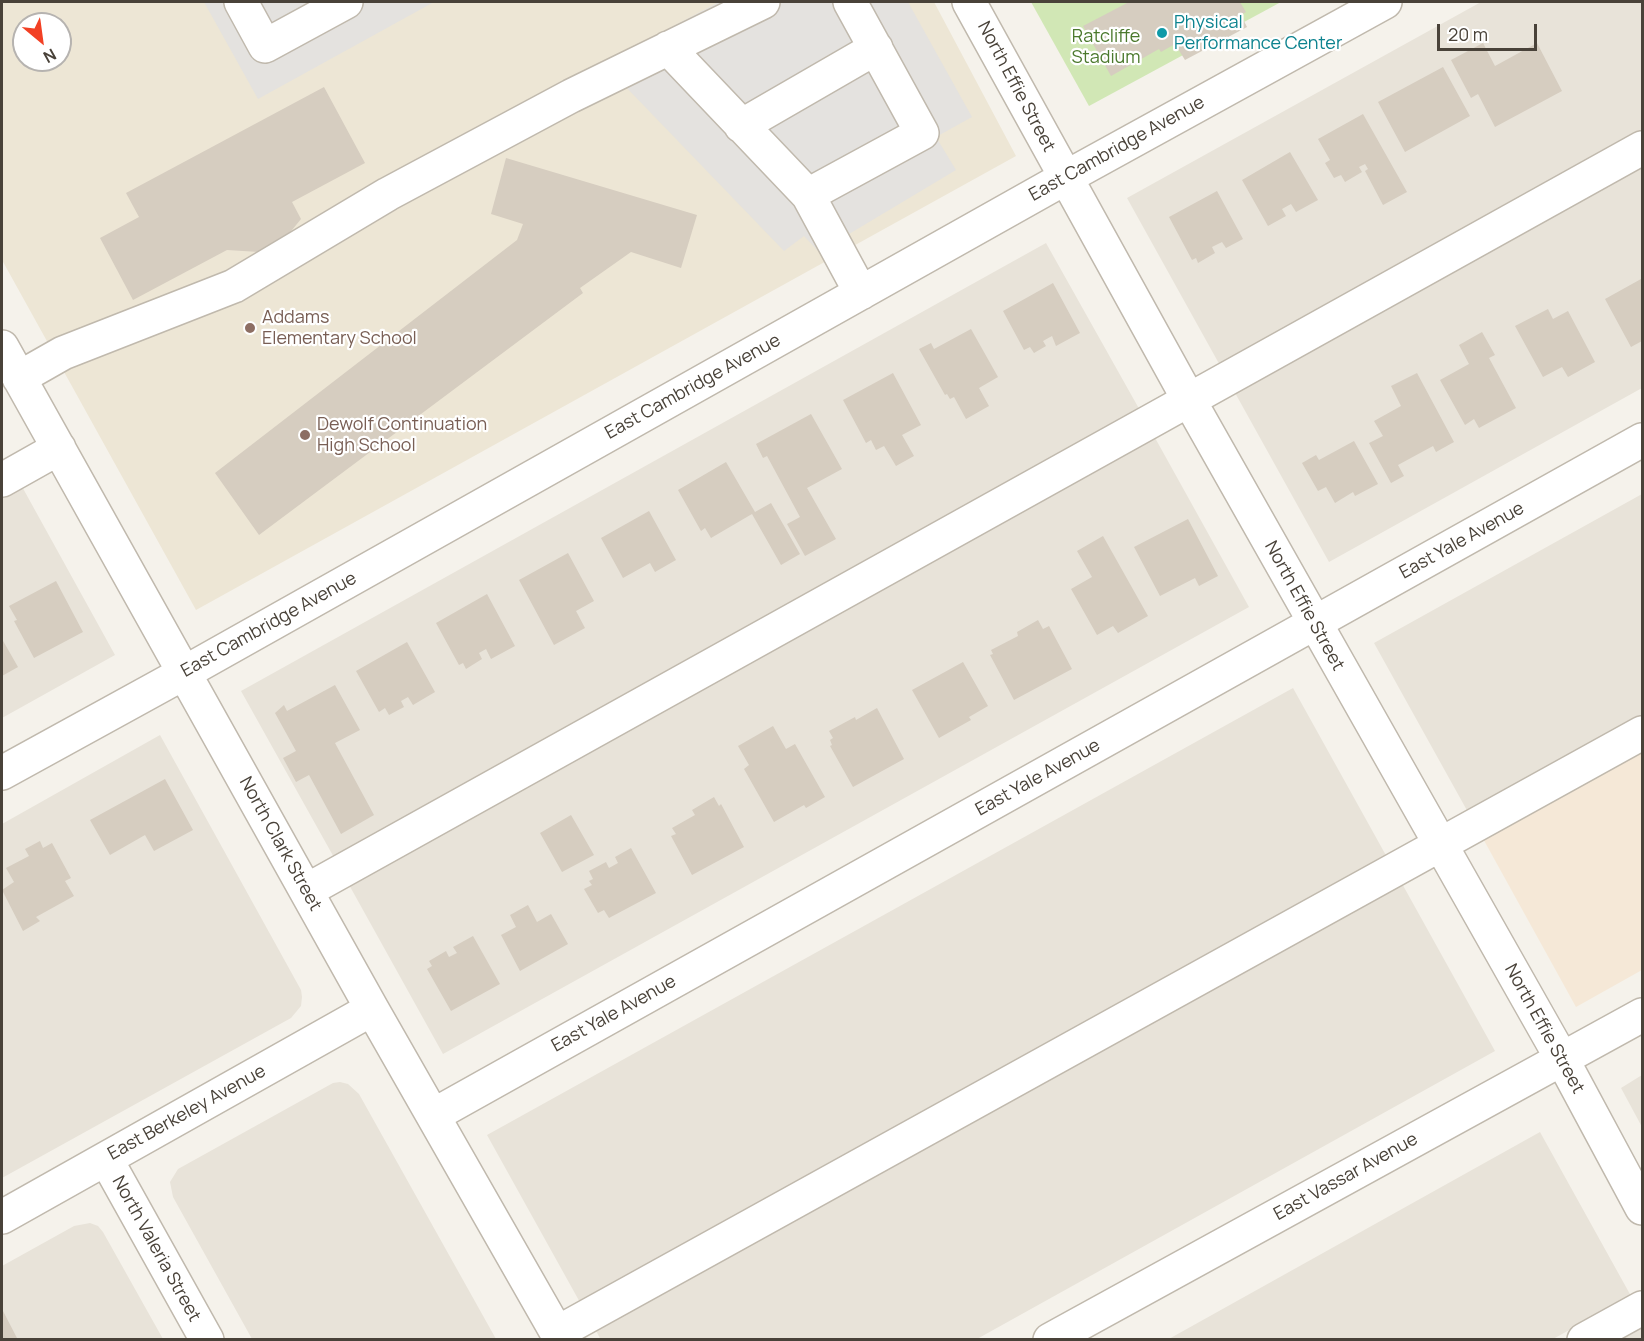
<!DOCTYPE html>
<style>
body{margin:0}
#map{position:relative;width:1644px;height:1341px;overflow:hidden;background:#f5f2eb;font-family:Manrope,sans-serif}
canvas{display:block}
.frame{position:absolute;inset:0;border:3px solid #494239;pointer-events:none}
.north{position:absolute;left:12px;top:12px;width:60px;height:60px;box-sizing:border-box;background:#fff;border:2px solid #b6b3b0;border-radius:50%;rotate:151deg;font-size:16px;font-weight:700;line-height:24px;text-align:center;color:#494239}
.north::after{content:'';display:block;margin:auto;width:21px;height:27px;background:#f24024;clip-path:polygon(50% 0,100% 100%,50% 72%,0 100%)}
.scale{position:absolute;left:1437px;top:24px;width:100px;height:27px;box-sizing:border-box;border:3px solid #494239;border-top:0;padding-left:8px;font-size:18px;line-height:21px;white-space:nowrap;color:#494239;-webkit-text-stroke:4px #fff;paint-order:stroke}
</style>
<div id="map">
<canvas width="1644" height="1341"></canvas>
<div class="frame"></div>
<div class="north">N</div>
<div class="scale">20 m</div>
</div>
<script>
const ctx = document.querySelector('canvas').getContext('2d');
ctx.lineJoin = 'round';
function paint(path, color) { ctx.fillStyle = color; ctx.fill(path, 'evenodd'); }
const poly = rows => new Path2D(rows.map(r => 'M' + r).join(''));
function trace(path, color, width, dash) { ctx.strokeStyle = color; ctx.lineWidth = width; ctx.lineCap = dash ? 'butt' : 'round'; ctx.setLineDash(dash || []); ctx.stroke(path); }
function label(font, color, halo, rows, align = 'center') {
  ctx.font = font + ' Manrope,sans-serif'; ctx.lineWidth = 4.5; ctx.setLineDash([]); ctx.textBaseline = 'middle'; ctx.strokeStyle = halo; ctx.fillStyle = color; for (const [text, x, y, turn = 0] of rows) {
    ctx.save(); ctx.translate(x, y); ctx.rotate((+turn || 0) * Math.PI / 180); ctx.textAlign = isNaN(turn) ? turn : align; if (halo) ctx.strokeText(text, 0, 0); ctx.fillText(text, 0, 0); ctx.restore();
  }
}
const residential = poly([
 [1481,2,1642,2,1642,135,1222,369,1127,198],
 [1642,164,1642,388,1329,562,1234,391],
 [1046,243,1142,414,336,861,241,691],
 [1154,436,1249,607,443,1054,348,883],
 [20,483,115,655,2,718,2,493],
 [1642,494,1642,717,1469,814,1374,643],
 [1293,688,1388,859,582,1306,487,1135],
 [160,735,301,990,302,997,301,1006,291,1018,2,1178,2,824],
 [1400,880,1495,1051,977,1339,601,1340,594,1327],
 [1642,1075,1642,1127,1621,1088],
 [340,1082,348,1084,359,1094,496,1339,252,1339,173,1197,170,1182,178,1169,333,1083],
 [1540,1132,1631,1296,1553,1339,1167,1340],
 [90,1223,98,1226,103,1232,163,1339,2,1339,2,1266,74,1226],
 [1642,1318,1642,1339,1604,1339]
]);
const commercial = poly([
 [1642,745,1642,970,1576,1007,1481,835]
]);
const education = poly([
 [2,2,934,2,1016,156,196,610,2,260],
 [24,24,60,24,60,60,24,60]
]);
const green = poly([
 [1031,2,1281,2,1089,106]
]);
const parking = poly([
 [204,2,434,2,258,99],
 [719,2,908,2,972,117,936,137,956,170,819,252,804,236,784,251,623,84,611,59]
]);
const building = poly([
 [1129,2,1240,2,1246,12,1241,15,1247,27,1185,60,1175,44,1161,52,1159,49,1111,76,1083,26],
 [1483,43,1495,66,1537,43,1562,91,1495,127,1478,94,1471,98,1451,60],
 [1443,67,1470,116,1405,152,1378,102],
 [324,87,365,163,292,202,301,219,283,241,259,252,227,250,133,300,100,238,139,217,126,193],
 [1363,114,1407,192,1383,205,1365,171,1368,169,1365,164,1359,167,1362,172,1345,182,1341,175,1334,178,1325,163,1330,160,1318,139],
 [1290,152,1318,200,1296,212,1291,204,1282,209,1286,216,1268,226,1242,180],
 [506,158,697,215,681,268,631,252,580,288,583,293,259,535,215,473,517,240,523,224,491,214],
 [1217,191,1243,239,1226,248,1222,242,1212,247,1215,253,1198,263,1196,258,1192,260,1169,217],
 [1641,279,1642,282,1642,341,1631,347,1605,299],
 [1053,283,1080,333,1056,346,1052,336,1043,341,1046,346,1034,353,1030,347,1024,350,1003,311],
 [1548,309,1553,319,1568,311,1595,362,1568,377,1562,367,1543,377,1515,326],
 [971,329,998,377,979,388,989,406,966,419,954,397,950,399,947,394,945,395,919,349,931,343,934,349],
 [1482,332,1495,355,1489,358,1516,408,1479,428,1474,419,1465,425,1440,380,1469,364,1459,345],
 [893,373,921,425,902,435,914,456,896,466,884,446,876,450,871,440,866,443,843,400],
 [1417,373,1454,442,1436,452,1433,446,1398,465,1404,476,1391,483,1369,443,1383,436,1374,421,1401,406,1391,386],
 [811,414,842,469,807,488,836,539,805,556,787,524,800,517,767,456,763,458,756,444],
 [1354,441,1378,484,1355,496,1353,492,1335,503,1326,487,1318,491,1302,463,1316,455,1319,460],
 [726,462,755,512,771,503,800,554,781,565,752,514,711,538,705,528,701,531,678,490],
 [649,511,676,560,655,572,650,563,623,578,601,538],
 [1188,519,1218,576,1199,586,1195,578,1160,596,1134,547],
 [1103,536,1148,616,1118,633,1113,626,1097,635,1071,589,1092,577,1077,551],
 [568,553,594,601,576,611,585,628,554,645,519,580],
 [56,581,83,632,34,658,14,621,17,620,9,606],
 [487,594,515,646,491,659,486,649,479,653,482,659,466,669,463,663,459,665,436,623],
 [1038,620,1043,629,1049,626,1072,669,1014,700,990,655,993,654,991,650,1018,636,1017,632],
 [2,639,18,667,2,676],
 [407,642,435,692,413,705,408,697,401,701,404,707,389,715,385,708,379,712,356,671],
 [963,662,988,706,969,717,971,720,939,738,912,690],
 [335,685,360,730,335,743,374,815,341,834,309,775,296,782,283,758,296,751,275,713,284,705,287,711],
 [877,708,904,759,853,787,830,746,832,745,830,740,833,738,829,731,855,717,856,720],
 [773,726,786,749,795,744,825,797,806,808,804,805,774,822,744,769,749,765,738,746],
 [165,779,193,830,154,851,145,835,110,855,90,820],
 [714,797,719,806,721,804,744,847,692,875,671,836,676,834,672,828,695,815,692,810],
 [571,815,594,855,562,872,540,833],
 [40,841,43,848,52,843,71,878,65,881,74,896,36,917,40,921,23,931,2,890,14,882,6,868,29,856,25,849],
 [631,848,656,893,609,918,604,910,598,913,584,889,592,885,589,881,593,879,589,871,606,862,609,868,618,863,615,857],
 [528,905,537,922,551,914,568,944,520,971,501,935,516,927,510,915],
 [473,936,500,984,451,1011,427,969,432,966,429,961,446,951,449,957,457,953,453,947],
 [2,1309,18,1340,2,1340]
]);
const minor = poly([
 [241,2,265,46,346,2],
 [850,2,922,133,808,195,861,293],
 [969,2,1189,400,1562,1059,1642,1208],
 [668,48,808,195],
 [741,126,876,48],
 [2,347,372,1009,561,1340],
 [19,378,63,353,234,286,388,194,571,96,763,2],
 [2,480,59,448],
 [2,773,184,673,1065,178,1385,2],
 [306,891,1642,148],
 [434,1115,1642,440],
 [106,1159,207,1340],
 [2,1217,372,1009],
 [557,1333,1642,733],
 [1050,1340,1642,1015],
 [1584,1340,1642,1308]
]);
const markers = [
 [1162,33,6,"#0f9aa8"],
 [250,328,6,"#8d6e63"],
 [305,435,6,"#8d6e63"]
];
const cultureNames = [
 ["Physical",1174,23],
 ["Performance Center",1174,44]
];
const parkNames = [
 ["Ratcliffe",1106,37],
 ["Stadium",1106,58]
];
const streetNames = [
 ["North Effie Street",1016,87,62],
 ["East Cambridge Avenue",1117,149,-29],
 ["East Cambridge Avenue",693,387,-29],
 ["East Yale Avenue",1462,541,-29],
 ["North Effie Street",1304,606,61],
 ["East Cambridge Avenue",269,625,-29],
 ["East Yale Avenue",1038,778,-29],
 ["North Clark Street",280,844,61],
 ["East Yale Avenue",614,1014,-29],
 ["North Effie Street",1544,1029,61],
 ["East Berkeley Avenue",187,1113,-29],
 ["East Vassar Avenue",1346,1177,-29],
 ["North Valeria Street",156,1249,61]
];
const educationNames = [
 ["Addams",262,318],
 ["Elementary School",262,339],
 ["Dewolf Continuation",317,425],
 ["High School",317,446]
];
paint(residential, '#e8e3d9');
paint(commercial, '#f5e8d7');
paint(education, '#ede6d5');
paint(green, '#d1e7b5');
paint(parking, '#e4e2df');
paint(building, '#d6cdc0');
trace(minor, '#c0b9ad', 36);
trace(minor, '#fff', 33);
for (const [x, y, r, color] of markers) { const dot = new Path2D(); dot.arc(x, y, r, 0, 2 * Math.PI); ctx.fillStyle = color; ctx.fill(dot); trace(dot, '#fff', 2); }
label('18px', '#0d838f', '#fff', cultureNames, 'left');
label('18px', '#4b792d', '#fff', parkNames);
label('18px', '#494239', '#fff', streetNames);
label('18px', '#785e54', '#fff', educationNames, 'left');
</script>
